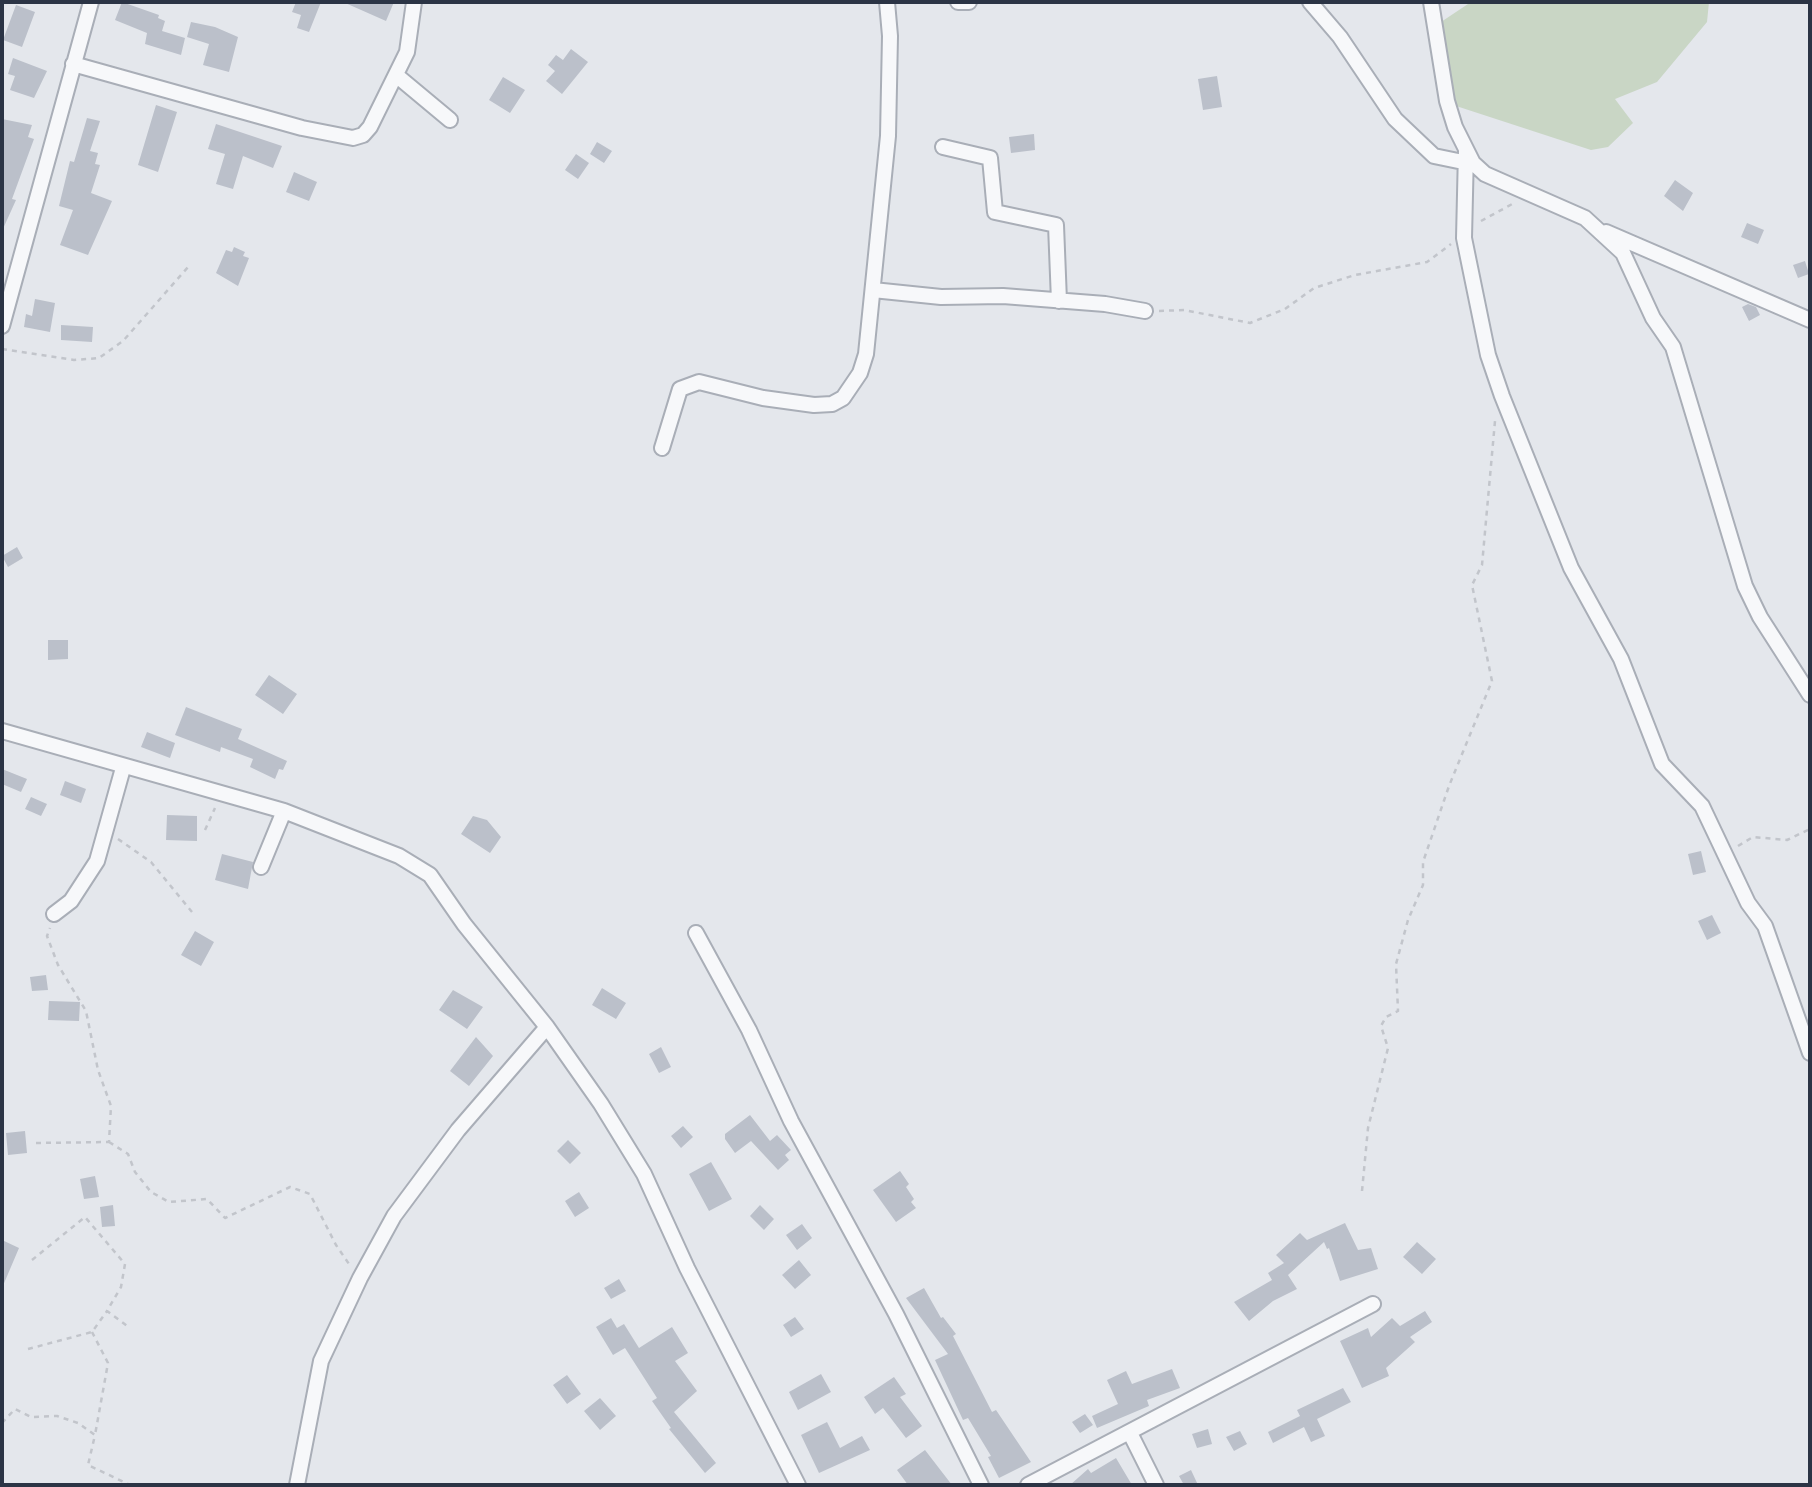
<!DOCTYPE html>
<style>
body{margin:0}
#map{position:relative;width:1812px;height:1487px;overflow:hidden;background:#e4e7ec;font-family:Helvetica,sans-serif}
canvas{display:block}
.frame{position:absolute;inset:0;border:4px solid #2b3445;pointer-events:none}
</style>
<div id="map">
<canvas width="1812" height="1487"></canvas>
<div class="frame"></div>
</div>
<script>
const ctx = document.querySelector('canvas').getContext('2d');
ctx.lineJoin = 'round';
function paint(path, color) { ctx.fillStyle = color; ctx.fill(path, 'evenodd'); }
const poly = rows => new Path2D(rows.map(r => 'M' + r).join(''));
function trace(path, color, width, dash) { ctx.strokeStyle = color; ctx.lineWidth = width; ctx.lineCap = dash ? 'butt' : 'round'; ctx.setLineDash(dash || []); ctx.stroke(path); }
const green = poly([
 [1471,2,1709,2,1707,22,1657,82,1615,99,1633,123,1608,147,1591,150,1450,104,1438,24]
]);
const building = poly([
 [122,2,159,15,158,18,165,21,162,31,185,38,181,55,145,44,147,33,115,20],
 [296,2,321,2,309,32,297,28,301,15,292,12],
 [343,2,394,2,386,21],
 [16,5,35,12,22,47,3,40],
 [191,22,215,27,238,37,229,72,203,65,209,44,187,37],
 [571,49,588,62,562,94,546,81,555,71,548,65,556,55,563,60],
 [13,58,47,71,34,98,10,90,15,76,8,74],
 [1217,76,1222,107,1203,110,1198,79],
 [503,77,525,90,510,113,489,100],
 [156,105,177,112,158,172,138,165],
 [87,118,100,121,90,151,98,153,95,164,100,165,91,193,112,201,88,255,60,245,73,210,59,206,70,161,74,162],
 [2,119,32,125,28,137,34,139,12,199,16,200,2,231],
 [216,124,282,146,273,168,243,156,233,189,216,184,225,154,208,149],
 [1034,134,1035,150,1011,153,1009,137],
 [597,142,612,151,604,163,590,154],
 [576,154,589,163,578,179,565,170],
 [294,172,317,182,309,201,286,192],
 [1675,180,1693,193,1683,211,1664,196],
 [1747,223,1764,230,1758,244,1741,237],
 [234,247,245,252,243,256,249,258,238,286,216,273,226,250,232,252],
 [1805,261,1809,274,1798,278,1793,265],
 [35,299,55,303,50,332,24,327,26,314,32,316],
 [1748,304,1756,307,1760,315,1749,321,1742,307],
 [61,325,93,327,92,342,61,340],
 [17,547,23,558,8,567,2,556],
 [48,640,68,640,68,659,48,660],
 [269,675,297,694,283,714,255,695],
 [186,707,242,729,238,739,287,761,283,770,279,769,275,779,250,767,253,759,221,747,220,752,175,735],
 [147,732,175,743,170,758,141,747],
 [2,769,27,779,21,792,2,784],
 [65,781,86,789,81,803,60,795],
 [31,797,47,804,41,816,25,809],
 [167,815,197,816,197,841,166,840],
 [473,816,487,820,501,837,490,853,461,834],
 [1701,851,1706,872,1693,875,1688,854],
 [222,854,253,862,248,889,215,880],
 [1712,915,1721,933,1707,940,1698,921],
 [195,931,214,942,201,966,181,955],
 [46,975,48,990,32,991,30,977],
 [602,988,626,1003,616,1019,592,1005],
 [453,990,483,1007,467,1029,439,1010],
 [49,1001,80,1002,79,1021,48,1020],
 [476,1037,493,1056,469,1086,450,1071],
 [661,1047,671,1067,659,1073,649,1054],
 [750,1115,770,1141,777,1135,791,1150,785,1155,789,1160,778,1170,751,1141,735,1153,725,1139,725,1134],
 [683,1126,693,1137,681,1148,671,1136],
 [25,1131,27,1153,8,1155,6,1133],
 [568,1140,581,1153,570,1164,557,1151],
 [711,1162,732,1199,709,1211,689,1174],
 [900,1171,909,1184,906,1187,914,1199,911,1202,916,1208,896,1222,873,1190],
 [95,1176,99,1197,84,1199,80,1179],
 [579,1192,589,1208,575,1217,565,1201],
 [113,1205,115,1226,102,1227,100,1207],
 [760,1205,774,1219,764,1230,750,1216],
 [1345,1223,1358,1250,1371,1248,1378,1269,1340,1281,1329,1248,1327,1249,1324,1242,1288,1275,1297,1289,1273,1301,1249,1321,1234,1302,1272,1280,1268,1273,1284,1263,1276,1255,1300,1233,1307,1240],
 [802,1224,812,1238,797,1250,786,1235],
 [2,1240,19,1248,2,1288],
 [1417,1242,1436,1259,1422,1274,1403,1257],
 [799,1260,811,1275,795,1289,782,1275],
 [619,1279,626,1291,611,1299,604,1288],
 [924,1288,941,1318,943,1317,956,1334,953,1336,992,1412,996,1410,1031,1462,999,1478,988,1457,991,1456,968,1418,963,1420,935,1360,948,1354,906,1298],
 [1425,1311,1432,1322,1410,1337,1415,1342,1386,1368,1389,1376,1362,1388,1340,1341,1368,1328,1371,1337,1392,1318,1400,1326],
 [795,1317,804,1329,791,1337,783,1325],
 [611,1318,617,1328,624,1324,639,1348,672,1327,688,1353,675,1361,697,1391,674,1412,716,1463,705,1473,669,1429,671,1428,652,1401,657,1398,625,1348,613,1355,596,1327],
 [1172,1369,1180,1388,1147,1400,1149,1406,1097,1428,1092,1416,1118,1404,1107,1380,1126,1371,1132,1384],
 [821,1374,831,1392,798,1410,789,1392],
 [567,1375,581,1394,567,1404,553,1385],
 [894,1377,906,1394,900,1397,922,1426,906,1438,883,1408,875,1414,864,1397],
 [1343,1388,1351,1402,1317,1419,1325,1436,1311,1442,1304,1427,1273,1443,1268,1432,1300,1416,1297,1410],
 [600,1398,616,1416,600,1430,584,1411],
 [1085,1414,1093,1425,1080,1433,1072,1422],
 [827,1422,840,1448,862,1436,870,1450,819,1473,801,1435],
 [1208,1429,1212,1444,1197,1448,1192,1434],
 [1240,1431,1247,1444,1234,1451,1226,1437],
 [925,1450,952,1485,908,1485,897,1470],
 [1116,1458,1132,1485,1070,1485,1088,1469,1091,1473],
 [1191,1470,1198,1485,1184,1485,1179,1476]
]);
const path = poly([
 [1481,221,1514,203],
 [1159,311,1184,310,1250,323,1285,309,1314,288,1355,275,1427,262,1451,244],
 [2,349,74,360,99,358,123,341,189,266],
 [205,830,215,808],
 [118,839,151,862,192,912],
 [1738,846,1753,837,1787,840,1810,829],
 [109,1142,128,1154,135,1172,151,1192,169,1202,207,1199,225,1218,290,1187,310,1194,336,1245,349,1264],
 [36,1143,109,1142,111,1106,98,1070,86,1011,58,965,47,936,50,928],
 [1362,1191,1368,1128,1388,1048,1381,1026,1386,1017,1398,1011,1396,964,1408,920,1423,885,1423,862,1449,786,1492,681,1472,585,1482,565,1495,421],
 [32,1260,85,1217,125,1264,121,1287,107,1311,130,1328],
 [92,1332,108,1363,95,1435],
 [28,1349,92,1332,107,1311],
 [2,1423,15,1409,31,1417,57,1416,78,1423,95,1435,88,1465,130,1485]
]);
const minor = poly([
 [958,2,969,2],
 [1310,2,1340,37,1395,119,1434,156,1463,162],
 [1431,2,1447,101,1455,127,1473,163,1485,174,1585,218,1623,253,1653,318,1673,347,1745,586,1760,617,1810,695],
 [73,64,302,128,353,138,363,135,370,127,407,52,414,2],
 [396,75,450,120],
 [943,147,990,158,995,212,1056,225,1059,301],
 [1466,151,1464,238,1488,355,1502,396,1571,568,1621,659,1662,764,1702,806,1748,903,1765,926,1810,1053],
 [1606,232,1810,320],
 [873,290,941,297,1003,296,1105,304,1145,311],
 [2,326,91,2],
 [662,448,680,389,699,382,763,398,814,405,832,404,843,398,860,373,866,354,888,136,890,36,887,2],
 [2,731,284,811,399,856,430,875,464,924,547,1027,601,1104,644,1174,687,1268,798,1485],
 [261,867,284,811],
 [54,914,71,901,97,861,123,768],
 [696,933,749,1030,791,1121,896,1314,981,1485],
 [1130,1433,1156,1485],
 [297,1485,321,1361,360,1278,394,1216,458,1130,547,1027],
 [1028,1485,1373,1304]
]);
paint(green, '#c9d6c5');
paint(building, '#bbc0ca');
trace(minor, '#a9aeb7', 18);
trace(path, '#c2c5cb', 2.5, [5, 5]);
trace(minor, '#f7f8fa', 14);
</script>
